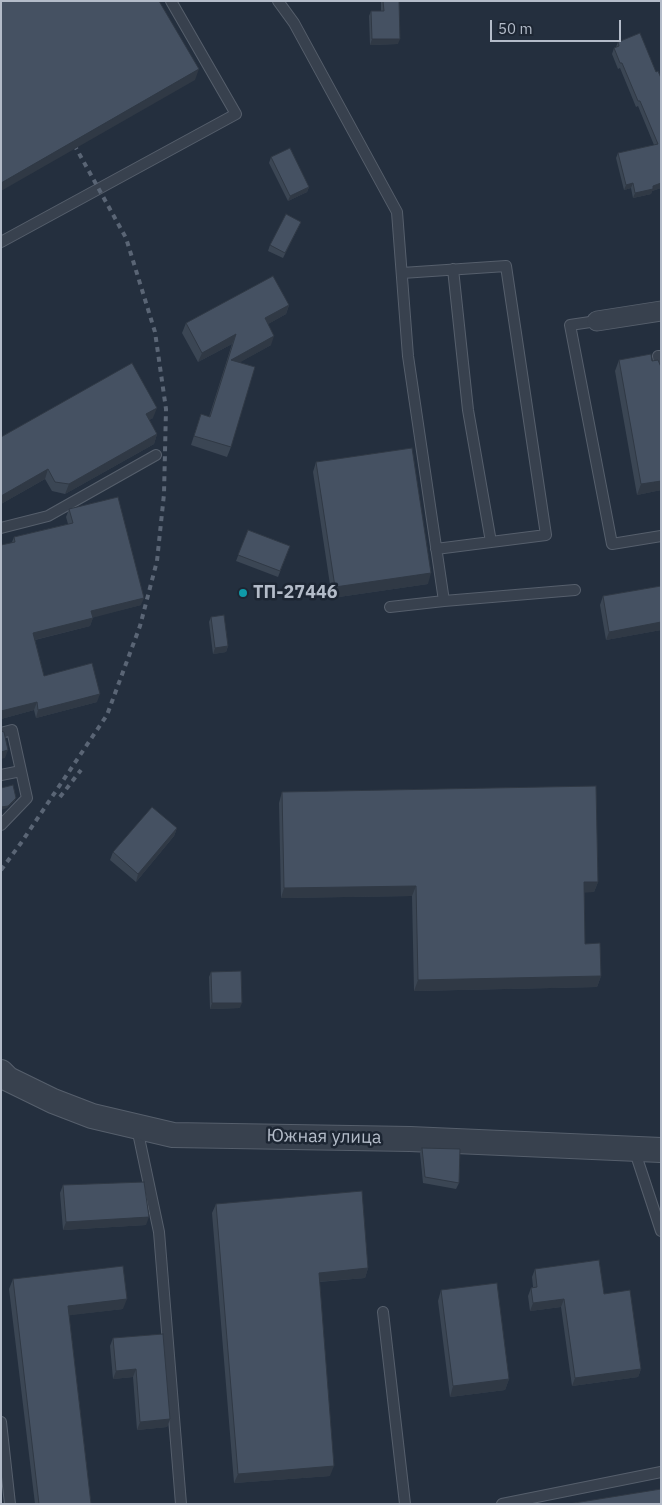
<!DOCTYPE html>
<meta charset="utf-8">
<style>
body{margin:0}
#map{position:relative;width:662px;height:1505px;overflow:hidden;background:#242f3e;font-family:"IBM Plex Sans",sans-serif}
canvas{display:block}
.frame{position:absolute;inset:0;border:2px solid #b4bcc9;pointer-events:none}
.scale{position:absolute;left:490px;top:20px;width:131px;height:22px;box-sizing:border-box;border:2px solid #b4bcc9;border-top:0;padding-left:6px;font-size:15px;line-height:18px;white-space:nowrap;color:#b4bcc9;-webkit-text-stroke:4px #1d2633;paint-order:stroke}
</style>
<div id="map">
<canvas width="662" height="1505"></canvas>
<div class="frame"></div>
<div class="scale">50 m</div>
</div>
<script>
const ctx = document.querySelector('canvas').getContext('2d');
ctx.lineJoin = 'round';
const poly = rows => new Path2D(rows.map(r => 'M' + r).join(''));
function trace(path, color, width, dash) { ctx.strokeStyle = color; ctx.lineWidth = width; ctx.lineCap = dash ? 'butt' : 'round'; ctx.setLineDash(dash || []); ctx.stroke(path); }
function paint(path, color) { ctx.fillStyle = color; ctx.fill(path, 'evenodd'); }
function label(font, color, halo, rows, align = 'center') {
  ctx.font = font + ' "IBM Plex Sans",sans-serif'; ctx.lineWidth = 5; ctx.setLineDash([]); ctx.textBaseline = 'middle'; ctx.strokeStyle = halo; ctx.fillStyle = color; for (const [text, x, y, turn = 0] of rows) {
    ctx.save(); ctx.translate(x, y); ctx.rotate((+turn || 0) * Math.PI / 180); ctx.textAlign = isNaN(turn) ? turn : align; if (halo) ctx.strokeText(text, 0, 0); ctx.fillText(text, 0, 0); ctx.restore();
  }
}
const service = poly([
 [278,1,294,23,397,212,408,356,444,601],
 [1,242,236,114,171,1],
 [453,269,468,410,491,542],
 [402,273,506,266,546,535,436,549],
 [597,321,570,325,612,544,661,536],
 [661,356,658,356,661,372],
 [1,528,48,516,156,455],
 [390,607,444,601,575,590],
 [1,733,12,730,27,798,1,825],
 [1,775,21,771],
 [137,1128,159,1232,181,1504],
 [634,1149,661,1231],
 [383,1312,405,1504],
 [1,1422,10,1504],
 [502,1504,661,1472]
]);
const minor = poly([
 [597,321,661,311]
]);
const tertiary = poly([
 [1,1072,8,1079,53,1101,92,1116,173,1135,410,1139,661,1150]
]);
const rail = poly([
 [60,797,81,770],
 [1,870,21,843,107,715,140,626,157,561,164,494,166,409,155,332,126,238,76,148]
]);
const wall = poly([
 [381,1,399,1,398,44,370,45,369,16,371,11,381,11],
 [618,42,656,72,661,78,661,188,652,191,651,194,633,198,631,188,624,190,616,158,618,153,654,145,638,106,636,107,620,68,618,69,612,54,614,48,616,47],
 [271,157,309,187,307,192,288,201,269,163],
 [301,222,283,258,268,251,270,245],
 [289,305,286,314,268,324,271,345,240,362,231,447,227,457,191,445,201,414,209,417,232,344,198,362,182,333,186,323],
 [619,360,661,490,637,495,615,371],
 [153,418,149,420,157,434,154,444,65,494,52,491,45,479,1,504,1,437],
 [316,462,428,584,332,598,313,472],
 [69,509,141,605,93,617,90,626,35,640,44,676,97,702,36,718,34,710,1,719,12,542,14,537,68,524,66,517],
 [248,530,290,546,278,577,236,561],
 [661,586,661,630,606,640,600,605,603,596],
 [211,617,228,646,226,652,213,654,209,622],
 [282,792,598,882,594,892,584,892,585,944,601,976,597,987,414,991,412,896,281,898,279,803],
 [177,828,174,836,136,882,110,860,113,852],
 [211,972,240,1008,210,1009,209,977],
 [422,1148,459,1183,456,1189,423,1183,420,1153],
 [63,1185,146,1225,63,1230,60,1193],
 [216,1204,368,1268,365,1278,319,1282,330,1476,234,1483,212,1213],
 [535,1269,604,1294,641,1369,638,1377,572,1386,561,1307,530,1311,528,1296,531,1288,533,1287,532,1277],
 [13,1279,123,1309,69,1315,91,1504,35,1504,9,1289],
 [441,1290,509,1379,505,1390,450,1397,438,1301],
 [113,1338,170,1419,167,1427,137,1430,133,1377,113,1379,110,1346]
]);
const shadedWall = poly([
 [372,39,400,39,398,44,370,45],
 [199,69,195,80,1,191,1,183],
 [633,183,631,188,624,190,626,185],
 [661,183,661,188,652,191,651,194,633,198,635,193],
 [309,187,307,192,288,201,290,196],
 [289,305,286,314,261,328,265,318],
 [236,334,232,344,198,362,202,353],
 [274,336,271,345,228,369,231,360],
 [157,408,153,418,142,424,146,414],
 [157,434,154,444,65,494,69,484],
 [48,469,45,479,1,504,1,496],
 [661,481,661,490,637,495,641,484],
 [431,573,428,584,332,598,335,587],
 [144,598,141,605,88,619,91,611],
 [93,618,90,626,30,641,33,633],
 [661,622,661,630,606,640,609,632],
 [228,646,226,652,213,654,215,648],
 [100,694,97,702,36,718,38,710],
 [37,702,34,710,1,719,1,711],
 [8,750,5,758,1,759,1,752],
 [16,798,15,801,7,808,1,810,1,807],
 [177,828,174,836,136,882,138,874],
 [584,882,598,882,594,892,580,893],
 [416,886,412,896,281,898,284,888],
 [601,976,597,987,414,991,418,980],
 [212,1003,242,1003,240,1008,210,1009],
 [149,1217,146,1225,63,1230,66,1222],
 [368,1268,365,1278,315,1282,319,1273],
 [127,1299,123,1309,64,1316,68,1306],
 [564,1299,561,1307,530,1311,533,1303],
 [136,1369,133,1377,113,1379,116,1371],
 [641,1369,638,1377,572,1386,575,1378],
 [509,1379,505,1390,450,1397,453,1386],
 [170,1419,167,1427,137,1430,140,1422],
 [334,1466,330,1476,234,1483,238,1474]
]);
const building = poly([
 [1,1,159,1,199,69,1,183,1,1],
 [383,1,399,1,400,39,372,39,371,11,384,11,383,1],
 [640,33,656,72,658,71,661,78,661,183,653,186,653,189,635,193,633,183,626,185,618,153,658,144,640,101,638,101,622,63,620,63,614,48,619,46,618,42,640,33],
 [290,148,309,187,290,196,271,157,290,148],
 [286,214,301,222,285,253,270,245,286,214],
 [273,276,289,305,265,318,274,336,231,360,255,367,231,447,194,436,201,414,210,417,236,334,202,353,186,323,273,276],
 [651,354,652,361,658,360,661,367,661,481,641,484,619,360,651,354],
 [132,363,157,408,146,414,157,434,69,484,55,482,48,469,1,496,1,437,132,363],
 [412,448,431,573,335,587,316,462,412,448],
 [118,497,144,598,91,611,93,618,33,633,44,676,92,663,100,694,38,710,37,702,1,711,1,545,15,542,14,537,73,523,69,509,118,497],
 [248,530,290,546,280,571,238,555,248,530],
 [661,586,661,622,609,632,603,596,661,586],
 [224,615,228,646,215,648,211,617,224,615],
 [1,731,4,732,8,750,1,752,1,731],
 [13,785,16,798,8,806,1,807,1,788,13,785],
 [596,786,598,882,584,882,585,944,600,943,601,976,418,980,416,886,284,888,282,792,596,786],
 [152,807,177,828,138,874,113,852,152,807],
 [241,971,242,1003,212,1003,211,972,241,971],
 [422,1148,460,1149,459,1183,425,1177,422,1148],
 [144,1182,149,1217,66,1222,63,1185,144,1182],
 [362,1191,368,1268,319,1273,334,1466,238,1474,216,1204,362,1191],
 [599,1260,604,1294,630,1290,641,1369,575,1378,564,1299,533,1303,531,1288,537,1287,535,1269,599,1260],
 [123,1266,127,1299,68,1306,91,1504,39,1504,13,1279,123,1266],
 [497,1283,509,1379,453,1386,441,1290,497,1283],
 [163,1334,170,1419,140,1422,136,1369,116,1371,113,1338,163,1334],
 [661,1489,661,1504,568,1504,661,1489]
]);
const markers = [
 [243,593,5,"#0f9aa8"]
];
const poiNames = [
 ["ТП-27446",253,593]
];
const streetNames = [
 ["Южная улица",324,1137,1]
];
trace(service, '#565f6c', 12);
trace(minor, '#565f6c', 21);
trace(tertiary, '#565f6c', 26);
trace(service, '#38414e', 10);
trace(minor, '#38414e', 19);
trace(tertiary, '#38414e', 24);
trace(rail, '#5a6575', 4, [5, 5]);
paint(wall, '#3b4654');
paint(shadedWall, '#303945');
paint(building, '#455162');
trace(building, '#303945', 1);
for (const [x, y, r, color] of markers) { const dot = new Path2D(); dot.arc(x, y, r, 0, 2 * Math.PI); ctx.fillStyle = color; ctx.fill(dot); trace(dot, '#1d2633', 2); }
label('bold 18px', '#b4bcc9', '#1d2633', poiNames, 'left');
label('18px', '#b4bcc9', '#1d2633', streetNames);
</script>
